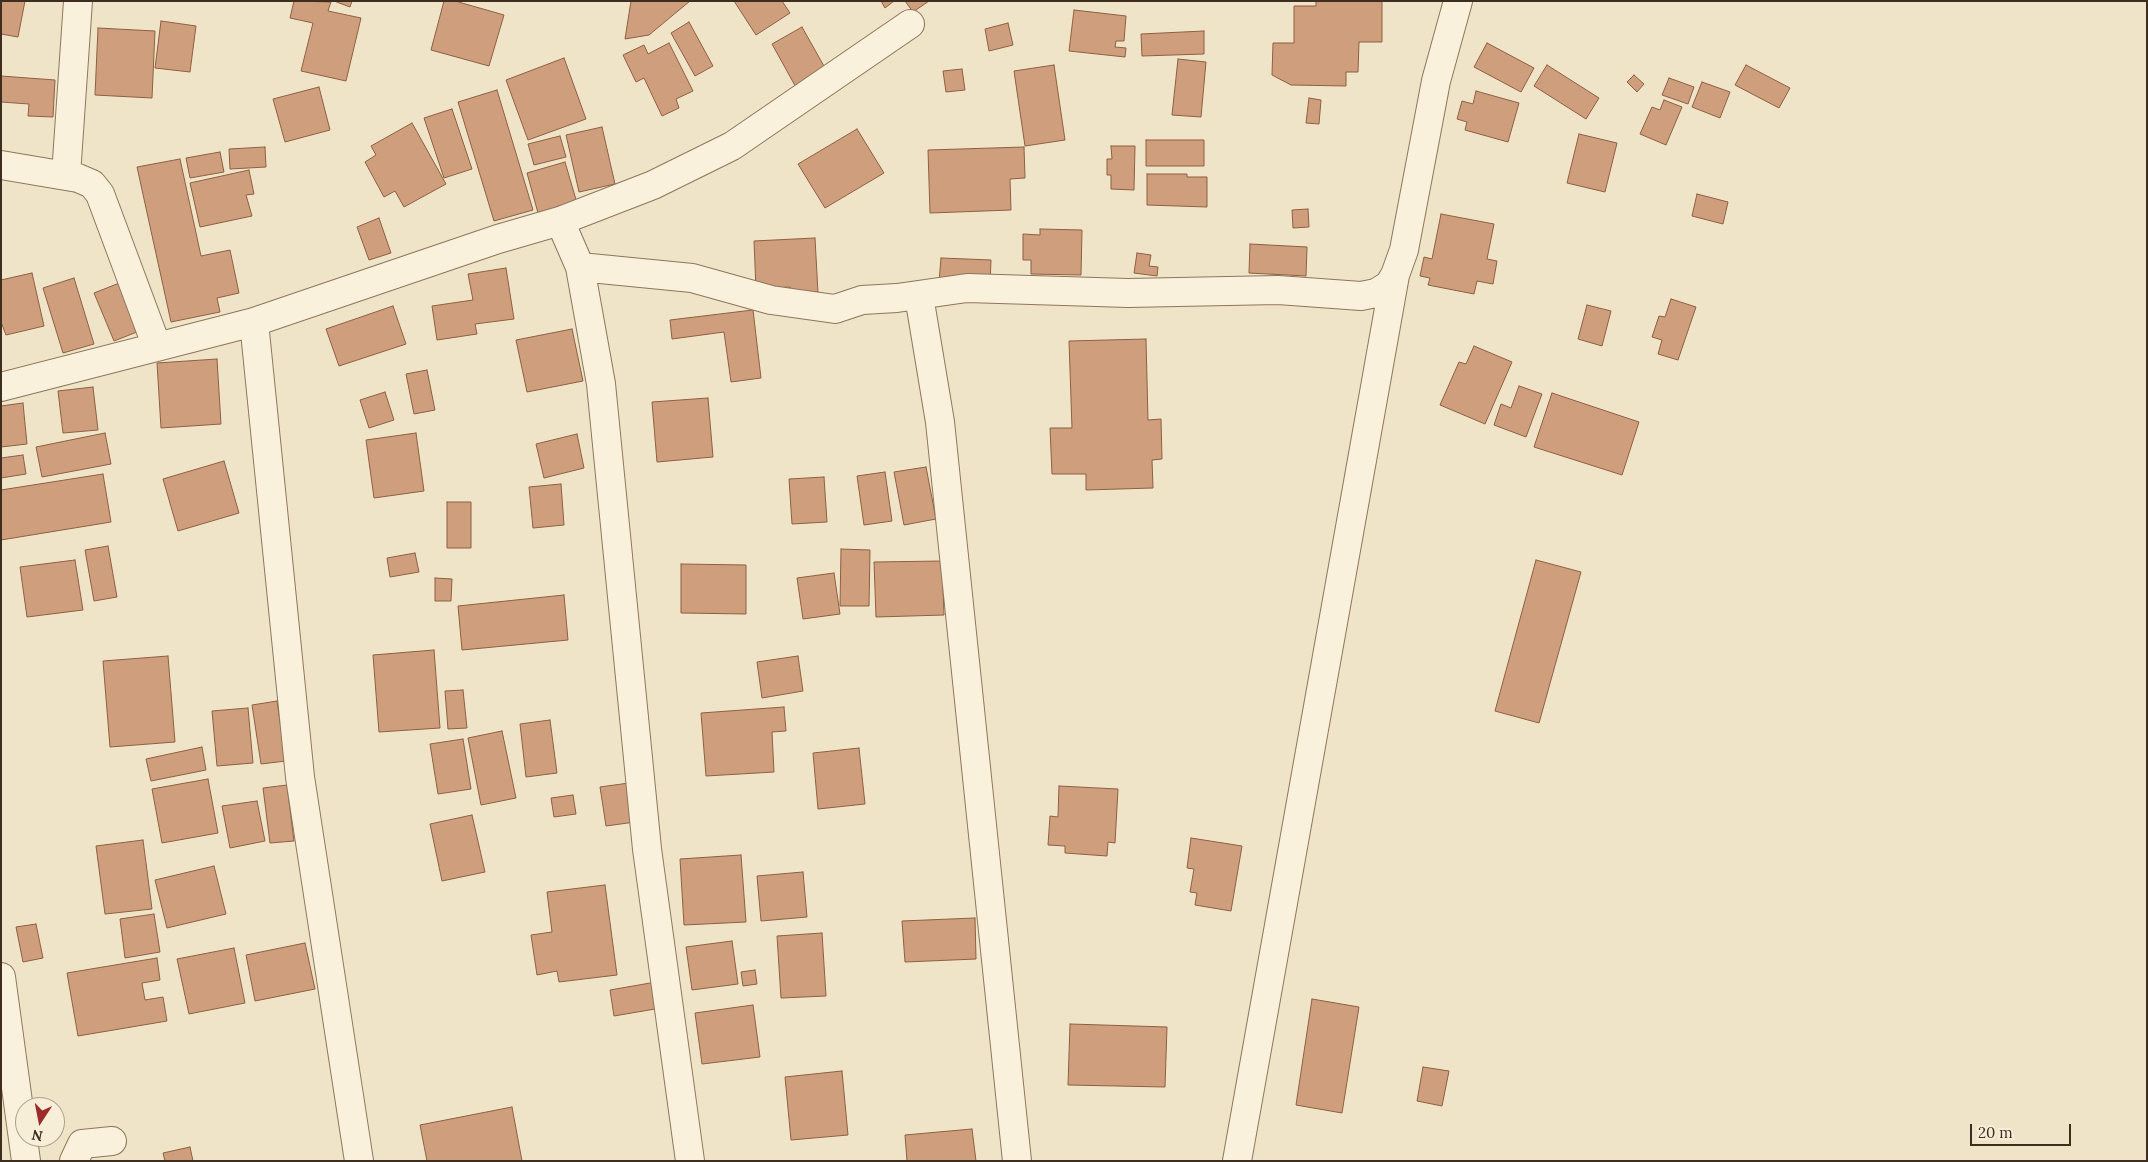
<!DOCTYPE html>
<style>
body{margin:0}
#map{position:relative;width:2148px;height:1162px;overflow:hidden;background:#f0e4c8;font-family:Lora,serif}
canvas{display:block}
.frame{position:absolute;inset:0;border:2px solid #3d2e20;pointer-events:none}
.north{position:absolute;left:15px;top:1097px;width:50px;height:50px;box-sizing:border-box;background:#f7eed8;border:1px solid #ada18e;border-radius:50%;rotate:191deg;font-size:14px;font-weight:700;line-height:20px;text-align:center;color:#3d2e20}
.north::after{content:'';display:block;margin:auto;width:18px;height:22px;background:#9e2a2b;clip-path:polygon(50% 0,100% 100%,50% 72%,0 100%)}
.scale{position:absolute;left:1970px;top:1124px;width:101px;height:22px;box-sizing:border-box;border:2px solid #3d2e20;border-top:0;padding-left:6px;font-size:15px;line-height:18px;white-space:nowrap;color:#3d2e20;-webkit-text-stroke:4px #f7eed8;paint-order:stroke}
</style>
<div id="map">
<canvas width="2148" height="1162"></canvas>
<div class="frame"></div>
<div class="north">N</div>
<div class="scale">20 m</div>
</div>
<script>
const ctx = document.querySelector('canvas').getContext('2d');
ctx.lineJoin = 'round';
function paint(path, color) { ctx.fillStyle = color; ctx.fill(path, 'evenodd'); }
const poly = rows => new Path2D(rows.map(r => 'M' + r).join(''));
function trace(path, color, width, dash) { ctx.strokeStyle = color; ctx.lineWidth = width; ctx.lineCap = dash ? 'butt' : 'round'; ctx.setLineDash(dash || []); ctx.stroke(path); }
const building = poly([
 [1,1,25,1,18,37,1,34,1,1],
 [294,1,331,2,328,11,361,18,346,81,301,71,313,23,290,18,294,1],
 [334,1,352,1,350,7,334,1],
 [444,1,455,1,504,15,489,66,431,50,444,1],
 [631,1,690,1,649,35,625,39,631,1],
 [734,1,782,1,790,13,756,35,734,1],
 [881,1,894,1,885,8,881,1],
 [905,1,929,1,913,12,905,1],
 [1316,1,1382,1,1382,42,1359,42,1358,72,1346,72,1346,86,1291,85,1272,75,1273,43,1294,43,1294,6,1316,6,1316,1],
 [1074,10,1126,16,1124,41,1116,41,1115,47,1126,48,1125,57,1069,51,1074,10],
 [161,21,196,26,190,72,155,68,161,21],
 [689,22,713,66,695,76,671,33,689,22],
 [1008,23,1013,45,989,51,985,29,1008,23],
 [802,27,829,75,798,91,772,44,802,27],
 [98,28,155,31,152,98,95,95,98,28],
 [1204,31,1204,54,1142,56,1141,34,1204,31],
 [669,43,693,91,676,99,679,108,662,116,644,78,636,82,623,55,644,45,648,54,669,43],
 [1487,43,1534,68,1521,92,1474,67,1487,43],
 [564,58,586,119,528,140,506,80,564,58],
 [1178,59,1206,62,1201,117,1172,115,1178,59],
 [1054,65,1065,140,1025,146,1014,71,1054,65],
 [1547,65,1599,98,1586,119,1534,86,1547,65],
 [1746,65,1790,88,1779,108,1735,85,1746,65],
 [962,69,965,90,946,92,943,71,962,69],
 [1634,75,1644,84,1637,92,1627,82,1634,75],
 [1,76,55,80,53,117,28,116,29,104,1,102,1,76],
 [1669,78,1694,87,1688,104,1662,95,1669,78],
 [1702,82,1730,92,1720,118,1692,107,1702,82],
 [319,87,330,130,285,142,273,99,319,87],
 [497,90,533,210,494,221,458,102,497,90],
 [1476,91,1519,103,1508,142,1465,130,1467,122,1457,119,1462,101,1473,104,1476,91],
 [1309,98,1321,100,1319,124,1306,123,1309,98],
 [1664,100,1682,107,1666,145,1640,134,1652,107,1660,110,1664,100],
 [452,109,472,169,444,178,424,118,452,109],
 [412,123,446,184,404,207,395,191,384,197,365,162,376,155,371,146,412,123],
 [602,127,615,184,579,192,566,135,602,127],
 [857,129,884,173,825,208,798,164,857,129],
 [1579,134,1617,143,1605,192,1567,183,1579,134],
 [560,136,566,157,534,165,528,144,560,136],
 [1146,140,1204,140,1204,166,1146,166,1146,140],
 [1111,146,1135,146,1134,190,1111,189,1111,175,1107,175,1107,159,1112,159,1111,146],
 [265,147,266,167,230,169,229,149,265,147],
 [1024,147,1025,178,1010,179,1011,210,930,213,928,150,1024,147],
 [220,152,224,172,190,178,186,158,220,152],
 [180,159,201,256,230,250,239,293,217,298,220,312,171,322,137,167,180,159],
 [565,162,577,203,538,213,527,173,565,162],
 [249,170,254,194,246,195,252,216,200,227,190,183,249,170],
 [1147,174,1187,174,1187,177,1207,177,1207,207,1147,205,1147,174],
 [1697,194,1728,202,1723,224,1692,216,1697,194],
 [1308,209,1309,227,1293,228,1292,210,1308,209],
 [1441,214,1494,224,1487,259,1497,261,1493,284,1477,281,1474,294,1428,285,1430,278,1420,276,1424,257,1432,259,1441,214],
 [379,218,391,253,369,260,357,227,379,218],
 [1040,229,1082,230,1081,275,1031,274,1031,260,1023,260,1023,234,1040,235,1040,229],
 [815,238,818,293,790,294,790,287,756,289,754,241,815,238],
 [1250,244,1307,247,1306,276,1249,273,1250,244],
 [1137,253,1151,255,1149,266,1158,267,1157,276,1134,273,1137,253],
 [941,258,991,260,990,285,939,282,941,258],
 [506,268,514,319,475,324,477,334,437,340,432,306,473,300,468,274,506,268],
 [32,273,44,326,6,335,1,322,1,280,32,273],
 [74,278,94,344,63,353,43,288,74,278],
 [122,282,142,330,114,341,94,293,122,282],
 [1671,299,1696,307,1678,360,1658,354,1662,340,1652,337,1659,316,1665,317,1671,299],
 [1587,305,1611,311,1602,346,1578,339,1587,305],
 [393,306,406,344,339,366,326,329,393,306],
 [753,310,761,378,731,382,724,332,672,339,670,320,753,310],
 [572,329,583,381,527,392,516,340,572,329],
 [1146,339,1148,420,1161,419,1162,459,1152,460,1153,488,1086,490,1086,474,1052,474,1050,428,1072,428,1069,341,1146,339],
 [1474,346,1512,362,1485,424,1440,405,1459,362,1466,364,1474,346],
 [217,359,221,424,161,428,157,363,217,359],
 [427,370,435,410,414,414,406,374,427,370],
 [1519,386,1542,394,1526,437,1494,425,1501,404,1511,408,1519,386],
 [93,387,98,430,63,433,58,391,93,387],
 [385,392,394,420,369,428,360,400,385,392],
 [1552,393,1639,422,1622,475,1534,447,1552,393],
 [708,398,713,457,657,462,652,402,708,398],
 [23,403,27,444,1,447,1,406,23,403],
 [105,433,111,464,42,477,36,447,105,433],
 [416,433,424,491,374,498,366,440,416,433],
 [577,434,584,468,544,478,536,444,577,434],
 [23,455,26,474,1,478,1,458,23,455],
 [224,461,239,513,178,531,163,479,224,461],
 [926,467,936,519,904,525,894,472,926,467],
 [885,472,892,521,864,525,857,476,885,472],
 [103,474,111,522,1,540,1,490,103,474],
 [824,477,827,522,792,524,789,479,824,477],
 [561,484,564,525,533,528,529,487,561,484],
 [447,502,471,502,471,548,447,548,447,502],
 [108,546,117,597,94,601,85,550,108,546],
 [841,549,870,550,869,606,840,606,841,549],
 [415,553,419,572,390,577,387,558,415,553],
 [75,560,83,610,27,617,20,567,75,560],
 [1536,560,1581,572,1539,723,1495,711,1536,560],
 [942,561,944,615,876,617,874,562,942,561],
 [681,564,746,565,746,614,681,613,681,564],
 [834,573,840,614,803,619,797,578,834,573],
 [435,578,452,579,451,601,435,601,435,578],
 [564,595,568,640,462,650,458,606,564,595],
 [434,650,440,728,379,732,373,655,434,650],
 [168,656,175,742,110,747,103,661,168,656],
 [798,656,803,691,762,698,757,662,798,656],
 [463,690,467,728,448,729,445,691,463,690],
 [277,701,286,761,261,764,252,705,277,701],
 [784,707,786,731,772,732,774,772,706,776,701,713,784,707],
 [248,708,253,763,217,766,212,711,248,708],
 [550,720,557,773,526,777,520,724,550,720],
 [502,731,516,798,481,805,468,738,502,731],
 [463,739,471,789,438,794,430,744,463,739],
 [202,747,206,770,151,781,146,759,202,747],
 [859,748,865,804,818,809,813,753,859,748],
 [208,779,218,833,162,843,152,789,208,779],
 [629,783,635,822,606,826,600,787,629,783],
 [287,785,294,841,270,843,263,788,287,785],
 [1059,786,1118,789,1115,843,1108,842,1107,856,1065,853,1065,846,1048,845,1050,816,1058,817,1059,786],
 [573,795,576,814,554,817,551,798,573,795],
 [257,801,265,841,230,848,222,806,257,801],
 [472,815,485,872,442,881,430,824,472,815],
 [1191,838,1242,846,1231,911,1195,905,1197,893,1190,892,1194,869,1187,868,1191,838],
 [143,840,152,909,105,914,96,846,143,840],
 [741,855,746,922,684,925,680,859,741,855],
 [214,866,226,914,167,928,155,880,214,866],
 [803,872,807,917,761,921,757,876,803,872],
 [605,885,617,975,559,982,557,971,537,975,531,935,552,932,547,892,605,885],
 [154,914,160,952,125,958,120,919,154,914],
 [975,918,976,959,905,962,902,921,975,918],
 [36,924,43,958,23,962,16,927,36,924],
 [822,933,826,996,781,998,777,936,822,933],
 [732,941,738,984,692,990,686,947,732,941],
 [305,943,315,989,255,1001,246,955,305,943],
 [234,948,245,1003,189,1014,177,959,234,948],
 [157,958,160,980,142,983,145,1000,163,997,167,1021,78,1036,67,973,157,958],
 [755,970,757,984,743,986,741,972,755,970],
 [656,982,661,1008,614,1016,610,990,656,982],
 [1312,999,1359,1007,1342,1113,1296,1105,1312,999],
 [753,1005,760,1057,702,1064,695,1013,753,1005],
 [1070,1024,1167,1027,1165,1087,1068,1085,1070,1024],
 [1423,1067,1449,1071,1442,1106,1417,1101,1423,1067],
 [842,1071,848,1135,791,1140,785,1077,842,1071],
 [512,1107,522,1161,427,1161,420,1125,512,1107],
 [972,1129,976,1161,907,1161,905,1135,972,1129],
 [190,1147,193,1161,165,1161,163,1153,190,1147]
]);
const street = poly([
 [1,165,78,178,92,184,100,194,157,347],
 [66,175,78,1],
 [560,221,580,267,601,384,647,849,690,1161],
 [580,267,692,278,771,300,835,309,862,300,897,298,967,288,1128,293,1278,290,1361,296,1376,293,1389,285,1395,275,1404,250,1436,81,1458,1],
 [919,296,940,422,1017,1161],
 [254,322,300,777,359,1161],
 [1,387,254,322,498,239,560,221,653,185,732,146,910,24],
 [1,977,26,1161],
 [74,1161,82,1144,112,1141],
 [1237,1161,1395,275]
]);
paint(building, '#cf9f7d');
trace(building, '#8d5f41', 1);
trace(street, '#8d765c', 30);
trace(street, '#faf1dc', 28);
</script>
